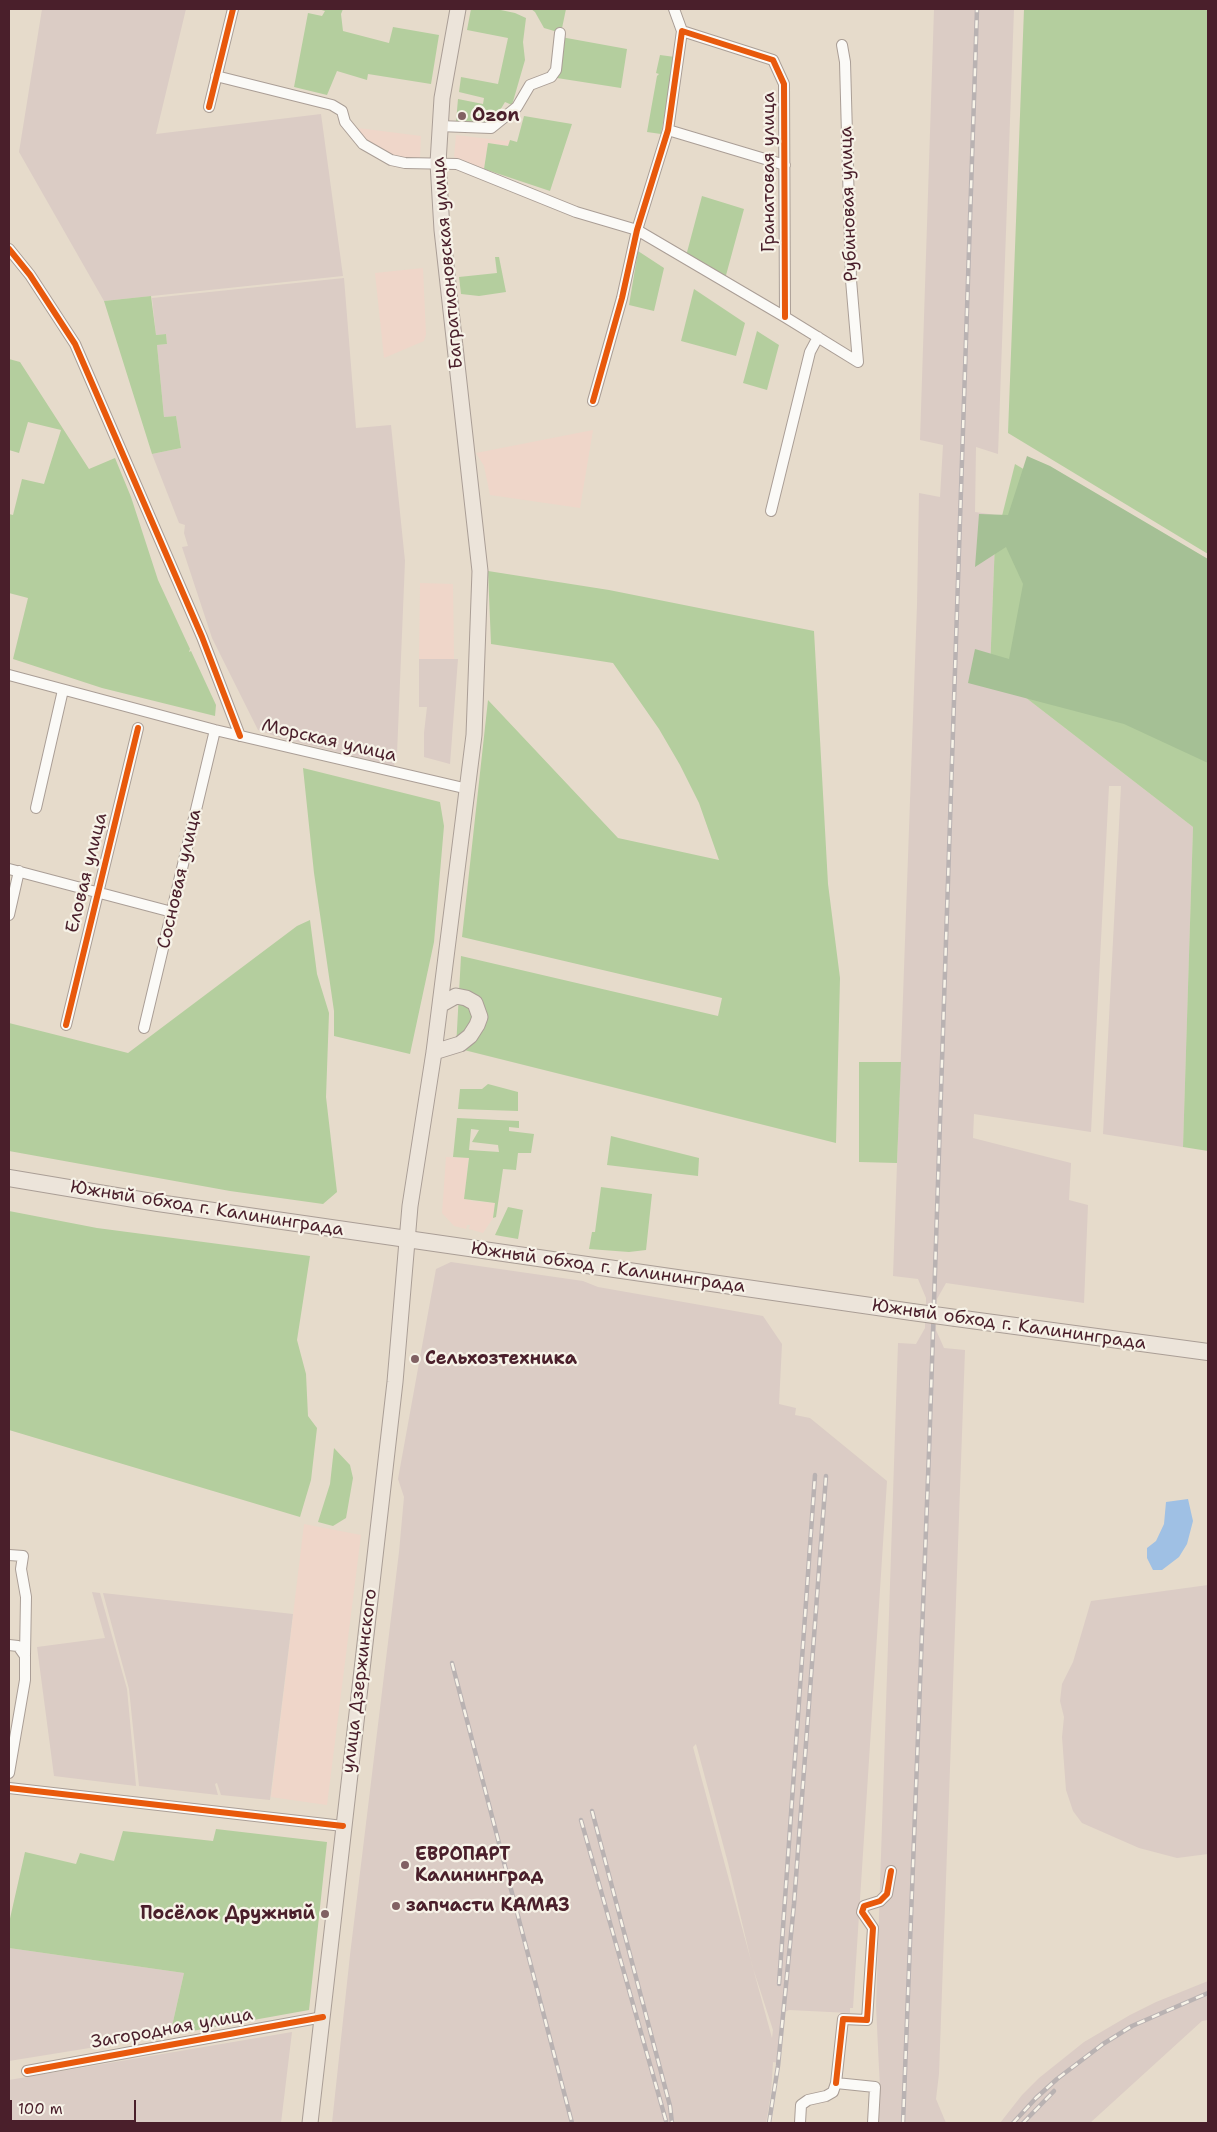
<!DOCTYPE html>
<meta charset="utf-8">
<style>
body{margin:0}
#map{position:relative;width:1217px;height:2132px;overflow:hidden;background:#e6dbcb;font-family:"Shantell Sans",sans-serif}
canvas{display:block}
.frame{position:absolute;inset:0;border:10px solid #4a1f2b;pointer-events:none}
.scale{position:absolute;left:10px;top:2100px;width:126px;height:22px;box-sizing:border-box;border:2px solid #4a1f2b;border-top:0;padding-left:6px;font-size:15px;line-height:18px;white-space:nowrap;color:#4a1f2b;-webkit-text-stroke:4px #f7f3e8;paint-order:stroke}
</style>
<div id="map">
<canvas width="1217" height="2132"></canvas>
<div class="frame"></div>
<div class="scale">100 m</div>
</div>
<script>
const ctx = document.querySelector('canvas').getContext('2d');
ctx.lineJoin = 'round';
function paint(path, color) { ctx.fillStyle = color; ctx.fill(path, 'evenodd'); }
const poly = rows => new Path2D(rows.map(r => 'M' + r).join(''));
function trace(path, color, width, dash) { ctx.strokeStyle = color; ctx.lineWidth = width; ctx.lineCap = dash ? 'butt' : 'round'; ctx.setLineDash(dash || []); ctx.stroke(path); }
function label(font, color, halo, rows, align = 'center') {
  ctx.font = font + ' "Shantell Sans",sans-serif'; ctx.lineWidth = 4.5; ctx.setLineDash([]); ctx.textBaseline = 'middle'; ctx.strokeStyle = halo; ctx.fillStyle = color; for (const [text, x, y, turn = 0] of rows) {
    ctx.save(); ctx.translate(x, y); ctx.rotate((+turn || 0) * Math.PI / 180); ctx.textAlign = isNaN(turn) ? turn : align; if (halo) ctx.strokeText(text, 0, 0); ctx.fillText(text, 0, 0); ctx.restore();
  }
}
const built = poly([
 [358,128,421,136,420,158,405,159,388,154,363,140],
 [456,135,506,141,507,140,510,140,509,146,488,143,484,169,454,157],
 [423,268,426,334,424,341,384,358,375,273],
 [593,430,580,508,490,495,484,466,476,453],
 [420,583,453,584,454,659,419,659],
 [446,1157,469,1158,467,1170,471,1201,495,1203,493,1218,483,1233,469,1229,470,1225,467,1225,466,1229,454,1226,442,1213],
 [304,1524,361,1535,327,1805,271,1797]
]);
const industrial = poly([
 [42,9,186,9,156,134,321,114,343,276,104,301,19,152],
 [934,9,1014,9,998,454,976,447,975,512,996,515,990,670,1193,827,1183,1147,1103,1134,1121,786,1109,786,1091,1132,974,1114,973,1138,1071,1163,1069,1200,1088,1205,1084,1303,946,1283,937,1299,936,1330,944,1348,965,1350,939,2074,936,2099,946,2123,878,2123,880,2089,876,2006,898,1343,916,1344,925,1328,925,1321,929,1321,929,1306,926,1305,926,1298,918,1279,893,1276,917,605,919,493,940,497,943,445,920,440],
 [344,278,356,428,391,425,405,561,397,754,394,766,284,739,258,730,212,638,182,547,188,546,184,533,185,525,179,523,152,454,181,448,176,416,164,417,157,345,167,344,166,334,156,335,152,298],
 [419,659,458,659,450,764,424,757,424,733,427,707,419,707],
 [451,1262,583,1281,598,1287,763,1316,782,1344,779,1404,796,1408,795,1415,810,1418,887,1481,853,2008,850,2008,850,2013,789,2010,785,2012,779,2063,773,2062,771,2094,766,2123,332,2123,350,1955,399,1552,404,1497,398,1479,436,1269],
 [696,1744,728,1863,752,1965,773,2030,772,2038,693,1747],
 [1208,1585,1208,1854,1177,1858,1139,1848,1082,1823,1073,1811,1066,1790,1062,1737,1064,1717,1060,1701,1062,1684,1073,1662,1091,1601],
 [92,1592,100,1593,127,1689,136,1786,54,1776,37,1647,105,1638],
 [103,1593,293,1614,270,1800,221,1795,217,1783,215,1784,218,1795,139,1786,129,1689],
 [9,1948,184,1973,170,2035,9,2061],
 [1208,1981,1208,2020,1202,2021,1090,2123,1000,2123,1022,2095,1039,2078,1084,2042,1130,2015,1156,2002],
 [292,2032,281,2123,9,2123,9,2080]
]);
const green = poly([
 [318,9,343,9,341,14,343,31,389,43,393,27,439,35,431,84,368,74,367,80,337,71,327,95,294,87,308,13,322,16,325,11],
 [471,9,496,9,515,13,526,18,523,42,525,60,512,105,505,102,490,127,456,122,458,99,483,104,484,98,459,92,461,77,498,84,508,38,467,30],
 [531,9,566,9,561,33,544,28,535,12],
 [1024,9,1208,9,1208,554,1008,433],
 [561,37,627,49,621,88,557,78],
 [660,55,675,57,661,134,647,132,657,76,659,74,656,73],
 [524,116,572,124,550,191,484,169,488,143,508,146,510,140,517,142],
 [702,196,744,209,725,279,686,256],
 [638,251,664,268,654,311,629,305],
 [495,257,499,257,506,292,479,296,461,294,459,277,497,273],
 [694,289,745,323,736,356,681,341],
 [151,296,156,335,166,334,167,344,157,345,164,417,176,416,181,448,152,454,104,301],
 [757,331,779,345,767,390,743,383],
 [9,359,20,362,89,469,115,458,131,497,158,580,190,649,189,652,191,651,216,705,215,716,102,688,13,659,28,598,9,593,9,514,13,515,22,479,44,484,61,430,28,422,19,453,9,450],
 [1015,464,1208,579,1208,1151,1183,1147,1193,827,990,670,996,515,1002,516],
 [488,571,609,590,814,631,828,884,840,978,836,1143,456,1048,461,956,718,1016,722,998,462,937,488,700,618,838,719,860,699,803,680,765,659,729,613,663,491,644],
 [303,768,440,802,444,826,434,942,410,1054,334,1036,334,1011,314,873],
 [310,920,317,974,329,1013,326,1097,337,1192,323,1204,230,1191,9,1151,9,1023,128,1053,297,926],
 [859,1062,901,1062,897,1163,859,1162],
 [488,1084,518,1092,518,1111,458,1109,460,1089,482,1089],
 [457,1118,519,1121,519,1128,509,1127,509,1131,534,1134,531,1153,518,1153,516,1170,503,1169,496,1217,493,1218,495,1203,464,1199,469,1158,453,1157],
 [471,1129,479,1130,472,1142,498,1145,499,1152,469,1150],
 [611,1136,699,1158,698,1176,607,1165],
 [601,1187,652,1194,646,1250,629,1252,589,1249,592,1232,595,1232],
 [508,1207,523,1210,518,1239,495,1235],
 [9,1211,97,1228,310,1256,297,1340,306,1374,308,1416,317,1428,311,1480,300,1517,9,1430],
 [334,1448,350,1465,353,1478,346,1518,333,1526,318,1522,330,1484],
 [216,1829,327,1842,309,2010,170,2035,184,1973,9,1948,9,1923,25,1852,76,1864,80,1853,114,1861,123,1831,213,1841]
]);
const forest = poly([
 [1027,456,1050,466,1208,559,1208,763,1124,724,968,683,975,649,1009,659,1023,584,1006,547,975,567,979,514,1008,515]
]);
const water = poly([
 [1188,1499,1193,1521,1187,1544,1179,1557,1162,1570,1153,1570,1147,1558,1147,1548,1156,1541,1164,1524,1166,1502]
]);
const minor = poly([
 [674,9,682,31],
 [842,45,845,62,851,280,858,362],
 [216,76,332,105,342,111,345,122,363,144,391,160,405,163,457,164,576,212,637,230,785,317,858,362],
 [209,107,233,9],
 [439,126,491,128,517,107,530,85,551,77,556,70,560,33],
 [668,130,785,165],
 [9,249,30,275,75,344,202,637,240,736],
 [593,401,622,298,637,230,668,130,682,31,773,60,784,84,785,317],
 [771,511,810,352,818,337],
 [9,675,215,730,468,789],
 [36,808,63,690],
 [9,869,172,912],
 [9,915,19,871],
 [66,1025,138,728],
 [144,1028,215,730],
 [9,1555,23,1556,21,1569,26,1597,25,1655],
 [9,1645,18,1646,25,1656,25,1680,9,1773],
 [9,1788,343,1826],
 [27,2071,323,2017],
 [836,2083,843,2019,867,2020,873,1928,862,1912,864,1906,880,1901,887,1894,891,1871],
 [800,2123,801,2105,808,2100,826,2096,833,2092,836,2083,875,2087,873,2123]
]);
const primary = poly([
 [434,1052,460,1044,470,1036,477,1025,480,1017,475,1003,466,998,456,996,440,1005],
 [310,2123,395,1382,410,1206,434,1052,474,735,480,571,442,230,438,163,442,98,458,9]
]);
const trunk = poly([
 [9,1178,158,1203,912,1312],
 [956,1318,1208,1352]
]);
const rail = poly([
 [452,1663,572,2123],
 [592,1811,670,2106,672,2123],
 [581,1820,666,2121],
 [779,1984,815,1475],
 [769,2123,778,2066,794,1904,826,1476],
 [903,2123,929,1452,977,9],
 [1013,2123,1036,2098,1057,2079,1103,2044,1132,2026,1208,1993],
 [1023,2123,1054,2091]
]);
const trunkBridge = poly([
 [912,1312,956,1318]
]);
const cycleway = poly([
 [209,107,233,9],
 [9,249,30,275,75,344,202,637,240,736],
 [593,401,622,298,637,230,668,130,682,31,773,60,784,84,785,317],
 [66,1025,138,728],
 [9,1788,343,1826],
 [27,2071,323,2017],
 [836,2083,843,2019,867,2020,873,1928,862,1912,864,1906,880,1901,887,1894,891,1871]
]);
const markers = [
 [462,116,5,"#816163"],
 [415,1359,5,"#816163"],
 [405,1865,5,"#816163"],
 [396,1906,5,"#816163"],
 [325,1914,5,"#816163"]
];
const poiNames = [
 ["Ozon",472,116],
 ["Сельхозтехника",425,1359],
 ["ЕВРОПАРТ",415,1855],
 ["Калининград",415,1876],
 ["запчасти КАМАЗ",406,1906],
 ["Посёлок Дружный",315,1914,"right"]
];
const streetNames = [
 ["Гранатовая улица",769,172,-90],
 ["Рубиновая улица",849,204,-92],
 ["Багратионовская улица",448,263,-95],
 ["Морская улица",329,741,13],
 ["Еловая улица",87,873,-76],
 ["Сосновая улица",180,879,-77],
 ["Южный обход г. Калининграда",207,1209,9],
 ["Южный обход г. Калининграда",608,1268,8],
 ["Южный обход г. Калининграда",1009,1325,8],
 ["улица Дзержинского",360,1681,-83],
 ["Загородная улица",172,2029,-10]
];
paint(built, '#efd6c9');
paint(industrial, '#dbccc5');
paint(green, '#b4ce9e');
paint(forest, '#a5c095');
paint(water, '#9fc0e4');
trace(minor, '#aa9e96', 12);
trace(primary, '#aa9e96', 17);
trace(trunk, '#aa9e96', 18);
trace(minor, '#fbfaf7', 10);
trace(primary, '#ece4da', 15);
trace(trunk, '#ece4da', 16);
trace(rail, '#b9b2b2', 4.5);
trace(rail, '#f7f3e8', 2.5, [8]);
trace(trunkBridge, '#aa9e96', 18, []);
trace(trunkBridge, '#ece4da', 16);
trace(cycleway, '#e8590c', 6);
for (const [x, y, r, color] of markers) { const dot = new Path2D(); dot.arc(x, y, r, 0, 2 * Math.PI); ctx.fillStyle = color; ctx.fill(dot); trace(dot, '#f7f3e8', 2); }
label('bold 18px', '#4a1f2b', '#f7f3e8', poiNames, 'left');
label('18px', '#4a1f2b', '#f7f3e8', streetNames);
</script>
